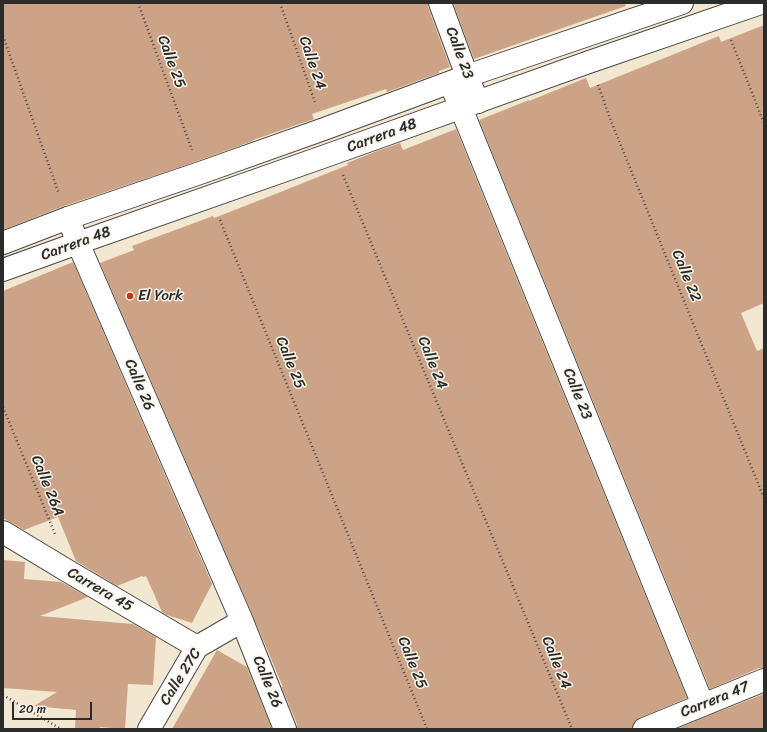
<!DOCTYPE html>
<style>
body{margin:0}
#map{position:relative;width:767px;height:732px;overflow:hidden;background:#f2e8d1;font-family:Sriracha,sans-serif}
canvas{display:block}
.frame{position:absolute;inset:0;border:4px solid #2b2b2b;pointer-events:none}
.scale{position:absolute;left:12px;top:702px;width:80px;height:18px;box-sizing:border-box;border:2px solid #2b2b2b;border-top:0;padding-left:5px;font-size:12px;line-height:14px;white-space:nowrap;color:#2b2b2b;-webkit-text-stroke:3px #f7f3e8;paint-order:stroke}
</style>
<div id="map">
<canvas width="767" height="732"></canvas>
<div class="frame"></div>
<div class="scale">20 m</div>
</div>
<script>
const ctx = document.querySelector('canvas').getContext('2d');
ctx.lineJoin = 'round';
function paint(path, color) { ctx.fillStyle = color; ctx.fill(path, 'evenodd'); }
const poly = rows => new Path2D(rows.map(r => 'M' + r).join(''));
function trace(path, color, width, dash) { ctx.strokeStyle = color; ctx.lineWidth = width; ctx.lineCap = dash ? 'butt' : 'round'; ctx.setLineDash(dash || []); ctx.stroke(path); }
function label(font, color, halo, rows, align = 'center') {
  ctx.font = font + ' Sriracha,sans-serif'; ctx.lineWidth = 3; ctx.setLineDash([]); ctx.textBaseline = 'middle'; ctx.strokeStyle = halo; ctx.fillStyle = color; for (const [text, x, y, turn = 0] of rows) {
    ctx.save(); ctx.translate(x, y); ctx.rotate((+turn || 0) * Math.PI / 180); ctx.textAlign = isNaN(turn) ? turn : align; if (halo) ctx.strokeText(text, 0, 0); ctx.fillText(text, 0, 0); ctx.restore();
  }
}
const building = poly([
 [3,3,428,3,428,7,450,67,439,71,439,73,387,92,386,89,312,114,314,119,253,140,253,141,180,167,64,206,3,230],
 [453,3,625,3,626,6,474,59],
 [764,25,764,303,741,313,757,351,764,348,764,668,759,668,710,689,479,120,529,100,529,101,586,78,590,88,719,36,721,42],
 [456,129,687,698,639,718,634,722,632,729,297,729,297,724,281,686,283,687,253,616,100,263,134,250,132,246,213,216,214,218,278,193,348,165,347,163,377,151,400,143,403,150],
 [73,262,212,584,192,623,167,615,162,612,146,576,143,577,142,576,117,586,76,561,58,517,24,530,3,518,3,291],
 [3,560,25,562,24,579,61,582,88,597,40,616,133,624,156,637,153,685,128,684,125,729,100,727,100,729,75,728,76,710,34,706,57,692,3,688],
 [217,650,247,667,272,729,172,729],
 [764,694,764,729,677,729,708,716]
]);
const path = poly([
 [138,3,192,150],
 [280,3,316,105],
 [3,36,59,194],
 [731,40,764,123],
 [598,85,611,121,764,498],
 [343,175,572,729],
 [220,220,427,729],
 [3,407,55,534],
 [3,695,61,729]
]);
const minor = poly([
 [440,3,467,76,478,102],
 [450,83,461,108,703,705],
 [68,218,78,243,242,621,285,729],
 [3,532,71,573,197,647],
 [149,729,197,647,242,621],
 [644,729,764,680]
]);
const tertiary = poly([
 [3,243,68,218,200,173,324,129,467,76,682,3],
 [3,270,78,243,334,153,589,62,761,3]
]);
const markers = [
 [130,296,4,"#c8321e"]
];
const streetNames = [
 ["Calle 23",459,53,70],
 ["Calle 25",171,62,70],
 ["Calle 24",312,63,71],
 ["Carrera 48",382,136,-20],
 ["Carrera 48",76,244,-20],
 ["Calle 22",686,276,68],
 ["Calle 25",290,363,68],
 ["Calle 24",432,363,68],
 ["Calle 26",139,385,67],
 ["Calle 23",577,394,68],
 ["Calle 26A",47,486,68],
 ["Carrera 45",100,590,30],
 ["Calle 25",412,663,68],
 ["Calle 24",556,663,68],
 ["Calle 27C",181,677,-58],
 ["Calle 26",267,682,68],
 ["Carrera 47",715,700,-22]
];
const poiNames = [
 ["El York",138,296]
];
paint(building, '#cca387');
trace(minor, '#494744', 24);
trace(tertiary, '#494744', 24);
trace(path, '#494744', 2.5, [1, 3]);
trace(minor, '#fff', 22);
trace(tertiary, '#fff', 22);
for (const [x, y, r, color] of markers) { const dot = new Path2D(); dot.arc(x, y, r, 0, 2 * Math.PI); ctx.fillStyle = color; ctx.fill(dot); trace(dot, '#f7f3e8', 1.5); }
label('15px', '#2b2b2b', '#f7f3e8', streetNames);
label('15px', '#2b2b2b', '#f7f3e8', poiNames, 'left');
</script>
